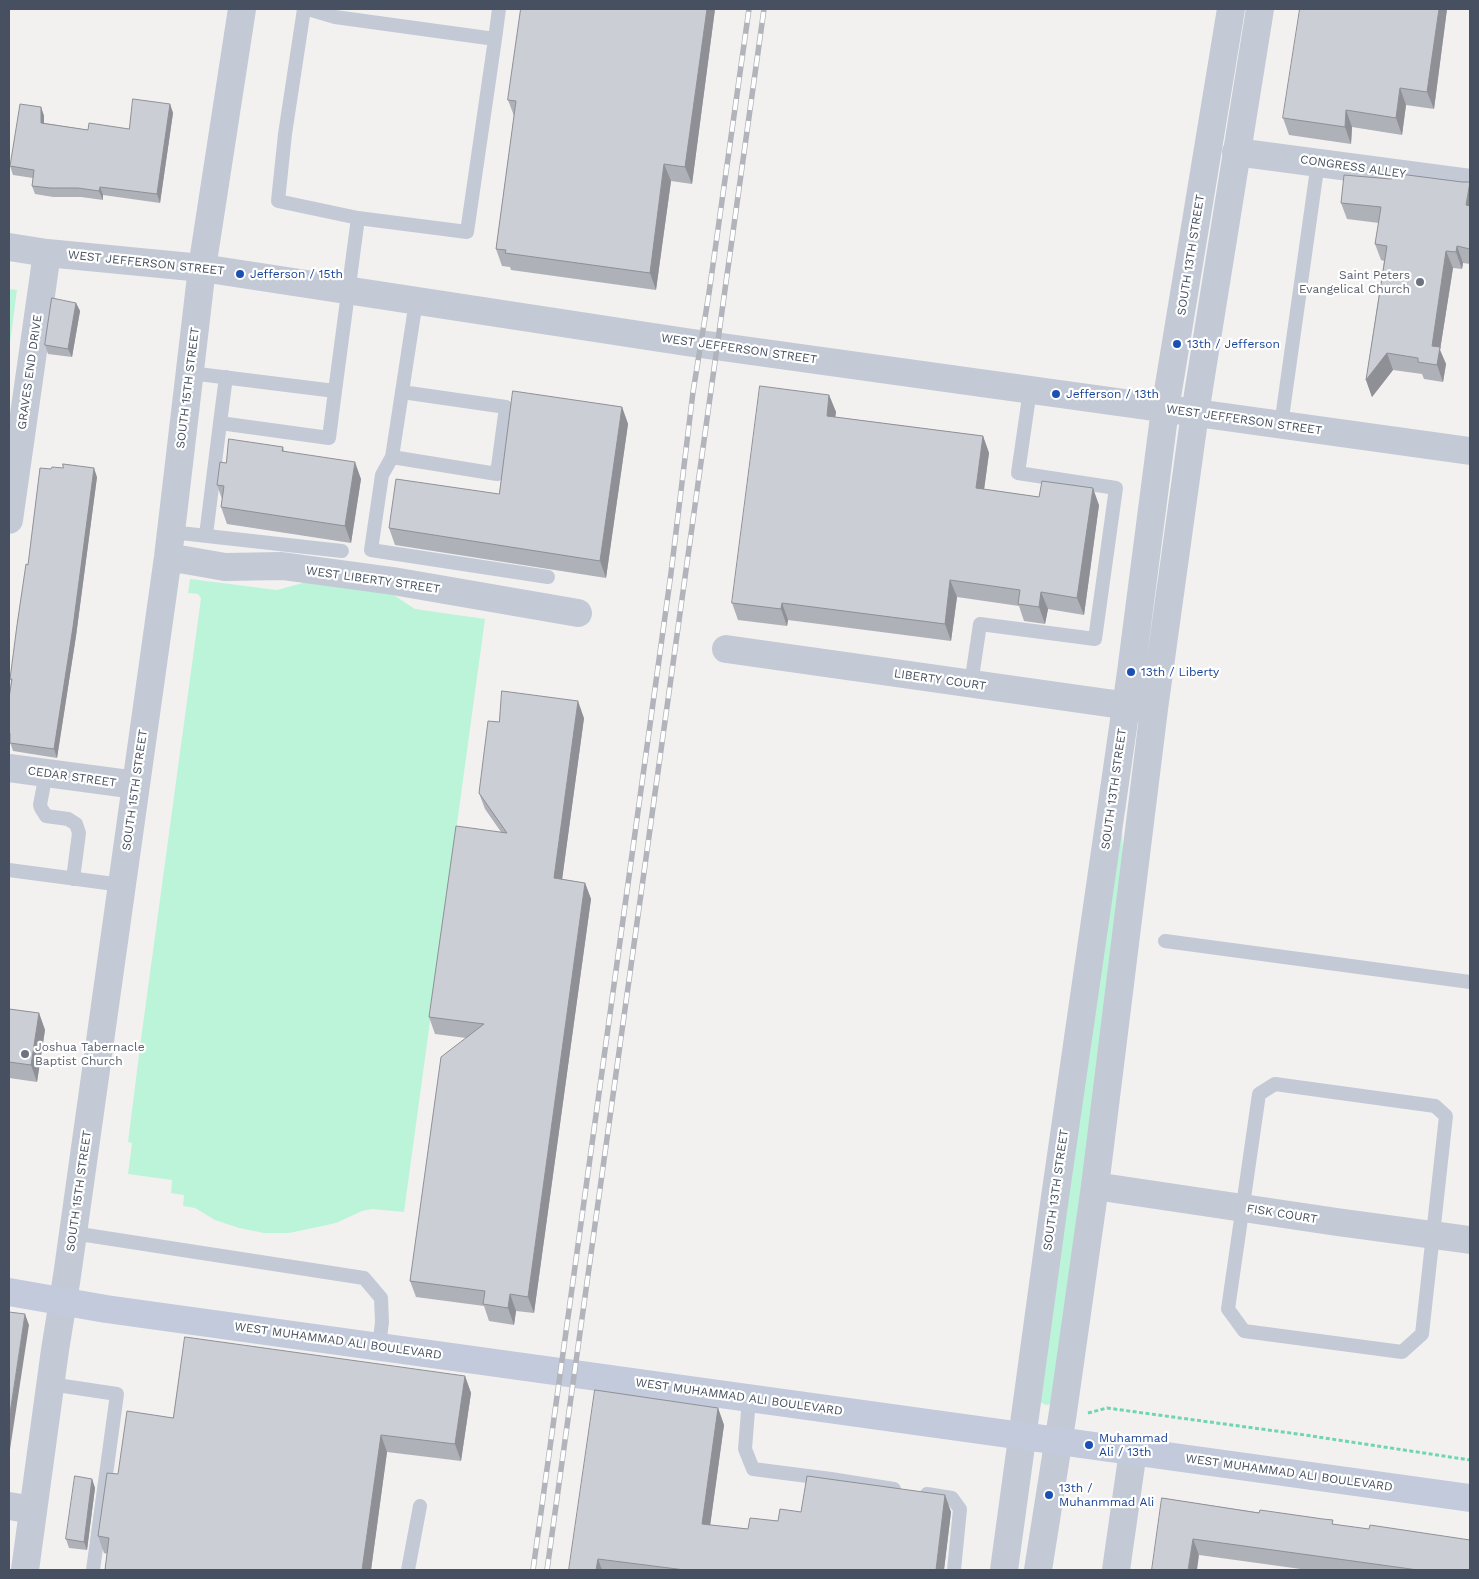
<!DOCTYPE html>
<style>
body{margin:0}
#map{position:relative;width:1479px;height:1579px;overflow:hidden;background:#f3f1f0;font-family:"Work Sans",sans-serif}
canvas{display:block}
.frame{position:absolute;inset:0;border:10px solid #465060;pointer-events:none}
</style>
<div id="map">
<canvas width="1479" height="1579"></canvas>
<div class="frame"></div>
</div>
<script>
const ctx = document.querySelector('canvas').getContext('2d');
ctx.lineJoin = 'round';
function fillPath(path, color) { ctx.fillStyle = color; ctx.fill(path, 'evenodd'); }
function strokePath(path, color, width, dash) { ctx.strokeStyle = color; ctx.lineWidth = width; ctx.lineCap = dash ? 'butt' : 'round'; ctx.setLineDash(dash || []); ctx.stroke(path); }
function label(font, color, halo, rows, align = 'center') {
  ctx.font = font + ' "Work Sans",sans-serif'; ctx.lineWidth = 4.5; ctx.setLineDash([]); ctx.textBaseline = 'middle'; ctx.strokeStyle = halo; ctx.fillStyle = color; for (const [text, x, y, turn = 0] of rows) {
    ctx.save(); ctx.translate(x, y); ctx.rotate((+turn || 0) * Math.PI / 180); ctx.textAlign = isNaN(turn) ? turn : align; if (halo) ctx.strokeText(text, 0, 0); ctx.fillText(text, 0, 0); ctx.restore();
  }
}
fillPath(new Path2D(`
 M9,289l8,1 -8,61z
 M190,579l87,11 33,-9 79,11 26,17 70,10 -81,593 -32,-3 -10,2 -26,12 -23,5 -24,5h-25l-25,-5 -24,-8 -20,-12 -12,-2 1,-11 -13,-2 1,-13 -44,-6 4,-31 -4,-1 13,-103 60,-441 -3,-4 -10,-1z
 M1131,739l-9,88 2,57 -73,520 -5,1 -6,-3z`), '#bcf4d9');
strokePath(new Path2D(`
 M1088,1413l19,-5 198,27 165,25`), '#70d5b1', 3, [4, 2.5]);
strokePath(new Path2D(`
 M308,9l27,8 160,22 -28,193 -109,-14
 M495,39l4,-30
 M416,301l-24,156 -10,18 -11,75 177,27
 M190,373l145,18 23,-173 -80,-17 7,-67 19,-125
 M226,377l-6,46 109,15 6,-47
 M1281,425l37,-263
 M392,457l105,17 9,-67 -104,-15
 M171,532l171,19
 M206,535l14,-112
 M971,684l9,-60 115,15 21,-151 -98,-15 12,-83
 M46,773l-6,32 1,3 5,8 22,3 8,5 3,9 -6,46
 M9,870l113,15
 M1165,941l305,41
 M1275,1084l160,22 11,10 -24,218 -20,18 -158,-21 -16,-22 31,-215z
 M73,1233l291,45 17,20 1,24 -3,24
 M50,1384l67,10 -24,176
 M749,1398l-4,51 8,20 78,10 63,10
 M927,1494l25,4 8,11 -6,61
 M408,1570l12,-64`), '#c3cad6', 14);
strokePath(new Path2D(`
 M1236,152l234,31
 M9,520l38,-267
 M168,557l57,10 57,-1 111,15 185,32
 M726,649l424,60
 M9,768l127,17
 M1095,1186l242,36 133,18
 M9,1506l24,4
 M25,1570l30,-220 12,-74 101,-719 34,-289 40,-259
 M1116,1570l17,-119`), '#c3cad6', 28);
strokePath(new Path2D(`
 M9,247l38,6 155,15 484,74 784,109
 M1004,1570l50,-366 77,-532 34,-263 66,-400
 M1038,1570l25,-158 32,-226 59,-477 41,-296 65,-404`), '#c3cad6', 28);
strokePath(new Path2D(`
 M9,1292l97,17 1364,189`), '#c2cadb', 28);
const rail = new Path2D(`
 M533,1570l138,-997 22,-181 16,-99 40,-284
 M547,1570l217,-1561`);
strokePath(rail, '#b2b4bb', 5.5);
strokePath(rail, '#fff', 4, [11]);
fillPath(new Path2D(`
 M521,9h194l-23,175 -21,-3 -15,109 -145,-20 -1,-3 -8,-1 -6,-17 18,-133 -6,-16z
 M1447,9l-13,100 -28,-4 -4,30 -50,-8 -1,17 -62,-9 -6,-17z
 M170,104l3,9 -13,90 -57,-8v5l-22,-3h-28l-18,-3 -3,-8 1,-8 -20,-3 -3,-9 31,-59 3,9v7l44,7 41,-1z
 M1391,179l79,3v82l-7,-1 -1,6 -9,-1 -13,82 6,14 -3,18 -19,-3 -2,-5 -29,-4 -21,27 -6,-17 18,-119 -3,-1 -6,-16 4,-21 -32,-4 -6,-16z
 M76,303l4,8 -8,46 -24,-3 -3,-9z
 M829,395l7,17 -1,5 148,19 6,17 -5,36 55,8 60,8 -15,110 -36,-6 -3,15 -21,-3 -5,-15 -62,-9 -6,44 -163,-21 -1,6 -49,-6 -6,-17z
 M622,407l6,17 -22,154 -211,-33 -6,-17 110,-34z
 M283,447l1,4 77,28 -10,64 -124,-19 -6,-17 1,-8 -5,-14 9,-22z
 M97,477l-21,159 -19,122 -44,-7 -3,-9 -1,-1v-43l2,-17 -1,-2 18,-114z
 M584,718l-22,161 23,4 6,16 -57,414 -18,-2 -2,14 -25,-4 -5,-15 -68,-9 -6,-16 56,-243 -31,-4 -6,-17 72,-185 -16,-23 -6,-16 20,-71z
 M9,1009l30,4 6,17 -8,52 -28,-4z
 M465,1376l6,17 -10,68 -74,-9 -16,118h-266l2,-16 -3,-1 -6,-17 20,-62 55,-56z
 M718,1408l6,17 -14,100 38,4 30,-8 23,-9 144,-17 6,17 -7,58h-375z
 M92,1479l3,9 -8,62 -18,-2 -3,-9z
 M1162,1498l172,26 136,46h-162l-109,-15z`), '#afb1b8');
fillPath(new Path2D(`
 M707,9h8l-23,175 -7,-17z
 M1439,9h8l-13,100 -7,-17z
 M1400,88l6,17 -4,30 -6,-17z
 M170,104l3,9 -13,90 -3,-9z
 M41,107l3,9v15l-3,-8z
 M1346,110l6,17 -1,17 -6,-17z
 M664,164l7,17 -15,109 -6,-17z
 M1470,182v36l-4,-13z
 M100,187l3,8v5l-4,-9z
 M1457,246l6,17 -1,6 -6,-17z
 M1446,251l7,17 -13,82 6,14 -3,18 -6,-17 -5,-19z
 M76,303l4,8 -8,46 -4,-8z
 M1387,353l6,17 -21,27 -6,-17z
 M829,395l7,17 -3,21 -6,-17z
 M622,407l6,17 -22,154 -6,-17z
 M983,436l6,17 -7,52 -6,-17z
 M355,462l6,17 -10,64 -6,-17z
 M94,468l3,9 -21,159 -19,122 -3,-9z
 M1093,488l6,17 -15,110 -7,-17z
 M950,580l7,17 -6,44 -6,-17z
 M1041,592l7,17 -3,15 -6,-17z
 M782,603l6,17 -1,6 -6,-17z
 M578,701l6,17 -24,177 -6,-17z
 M585,883l6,16 -57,414 -6,-16z
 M39,1013l6,17 -8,52 -6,-17z
 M510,1294l6,17 -2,14 -6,-17z
 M25,1314l4,11 -20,131v-36z
 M465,1376l6,17 -10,68 -6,-17z
 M718,1408l6,17 -16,116 -6,-17z
 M381,1435l6,17 -16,118h-9z
 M92,1479l3,9 -8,62 -3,-8z
 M945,1495l6,17 -7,58h-8z
 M1193,1539l6,16 -2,15h-9z
 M598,1559l4,11h-6z`), '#8f9096');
const building = new Path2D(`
 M521,9h186l-22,158 -21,-3 -14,109 -145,-20 1,-3 -10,-1 20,-148 -8,-1z
 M1300,9h139l-12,83 -27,-4 -4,30 -50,-8 -1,17 -62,-9z
 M133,99l37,5 -13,90 -57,-7 -1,4 -21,-3h-28l-18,-2 2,-16 -24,-4 10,-62 21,3v16l47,7 1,-7 40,6z
 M1392,173l70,9h8l-4,23 4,1v43l-13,-3 -1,6 -10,-1 -14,95 8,1 -3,18 -19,-3v-4l-31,-5 -21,27 21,-134 -12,-2 6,-37 -40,-4 3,-28 47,4z
 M52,298l24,5 -8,46 -23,-4z
 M760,386l69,9 -2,21 156,20 -7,52 63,9 3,-16 51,7 -16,110 -36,-6 -2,15 -21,-3 2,-14 -70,-10 -5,44 -163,-21 -1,6 -49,-6z
 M513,391l109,16 -22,154 -211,-33 7,-49 103,15z
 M229,439l54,8 -1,4 73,11 -10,64 -124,-19 3,-21 -7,-1 3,-23 6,1z
 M63,464l31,4 -21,159 -19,122 -44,-6v-10h-1v-35l3,-19h-2l7,-54 9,-61 2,1 12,-97 11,1 1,-2 11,1z
 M502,691l76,10 -24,177 31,5 -57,414 -18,-3 -2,14 -25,-4 2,-13 -75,-10 31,-224 43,-33 -55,-7 27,-191 51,7 -28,-40 9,-72 11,1z
 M9,1009l30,4 -8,52 -22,-3z
 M9,1312l16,2 -16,106z
 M185,1337l280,39 -10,68 -74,-9 -19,135h-257l4,-32 -11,-2 9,-63 11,1 9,-63 46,7z
 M595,1390l123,18 -16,116 46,5 2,-11 28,3 2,-12 21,3 6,-36 138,19 -9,75h-251l-87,-11 -2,11h-27z
 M75,1476l17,3 -8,63 -18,-3z
 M1162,1498l97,15 1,-3 63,9 10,1 -1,4 37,5 1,-4 100,15v30h-52l-225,-31 -5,31h-36z`);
fillPath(building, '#ccced6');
strokePath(building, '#8f9096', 1);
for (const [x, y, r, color] of [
 [240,274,5,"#1a4fb4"],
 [1420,282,5,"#6b7280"],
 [1177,344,5,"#1a4fb4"],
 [1056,394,5,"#1a4fb4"],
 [1131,672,5,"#1a4fb4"],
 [25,1054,5,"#6b7280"],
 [1089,1445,5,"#1a4fb4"],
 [1049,1495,5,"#1a4fb4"]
]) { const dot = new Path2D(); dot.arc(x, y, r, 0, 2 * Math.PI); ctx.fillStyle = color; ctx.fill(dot); strokePath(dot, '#fff', 2); }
label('12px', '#465060', '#fff', [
 ["CONGRESS ALLEY",1353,167,8],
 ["SOUTH 13TH STREET",1191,255,-81],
 ["WEST JEFFERSON STREET",146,263,6],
 ["WEST JEFFERSON STREET",739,349,8],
 ["GRAVES END DRIVE",30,372,-82],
 ["SOUTH 15TH STREET",188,388,-83],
 ["WEST JEFFERSON STREET",1244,420,8],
 ["WEST LIBERTY STREET",373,580,8],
 ["LIBERTY COURT",940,680,8],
 ["CEDAR STREET",72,777,8],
 ["SOUTH 13TH STREET",1114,789,-82],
 ["SOUTH 15TH STREET",135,790,-82],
 ["SOUTH 13TH STREET",1056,1190,-82],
 ["SOUTH 15TH STREET",79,1191,-82],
 ["FISK COURT",1282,1214,9],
 ["WEST MUHAMMAD ALI BOULEVARD",338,1341,8],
 ["WEST MUHAMMAD ALI BOULEVARD",739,1397,8],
 ["WEST MUHAMMAD ALI BOULEVARD",1289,1473,8]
]);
label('12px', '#164399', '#fff', [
 ["Jefferson / 15th",250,274],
 ["13th / Jefferson",1187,344],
 ["Jefferson / 13th",1066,394],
 ["13th / Liberty",1141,672],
 ["Muhammad",1099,1438],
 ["Ali / 13th",1099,1452],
 ["13th /",1059,1488],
 ["Muhanmmad Ali",1059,1502]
], 'left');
label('12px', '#5b616d', '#fff', [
 ["Saint Peters",1410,275],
 ["Evangelical Church",1410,289],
 ["Joshua Tabernacle",35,1047,"left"],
 ["Baptist Church",35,1061,"left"]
], 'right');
</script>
